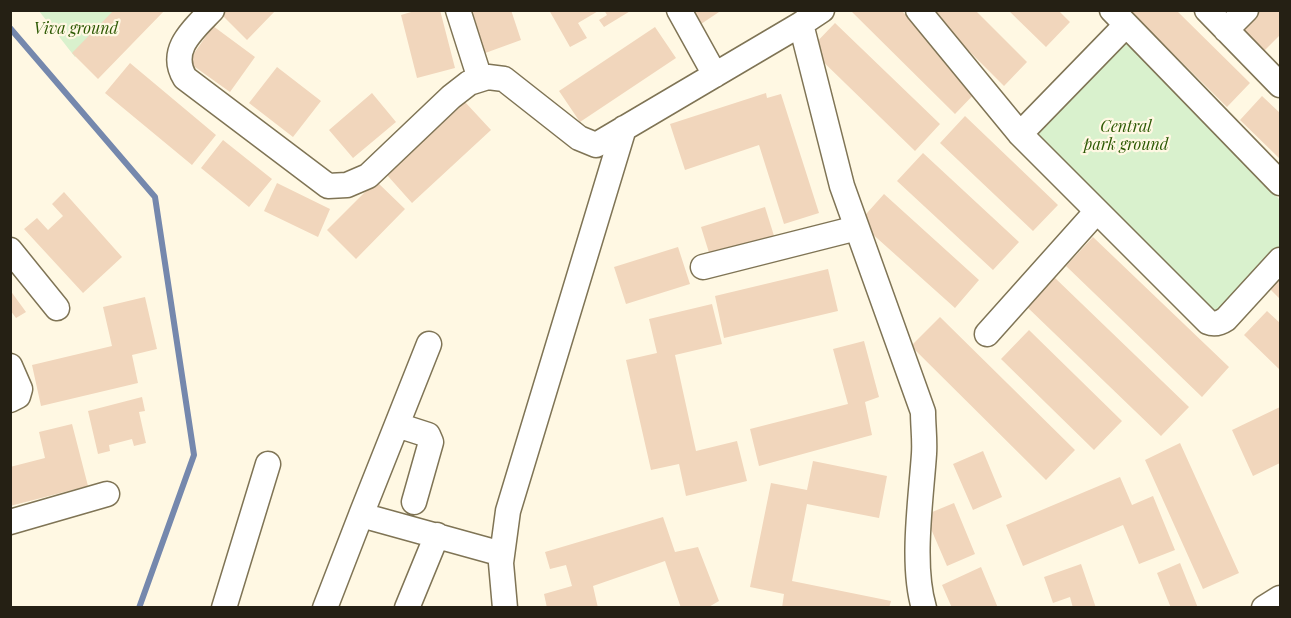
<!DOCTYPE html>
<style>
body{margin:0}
#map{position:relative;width:1291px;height:618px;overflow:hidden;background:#fff8e3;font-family:"Playfair Display",serif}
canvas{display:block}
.frame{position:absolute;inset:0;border:12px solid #252014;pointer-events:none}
</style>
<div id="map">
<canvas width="1291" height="618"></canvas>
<div class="frame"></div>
</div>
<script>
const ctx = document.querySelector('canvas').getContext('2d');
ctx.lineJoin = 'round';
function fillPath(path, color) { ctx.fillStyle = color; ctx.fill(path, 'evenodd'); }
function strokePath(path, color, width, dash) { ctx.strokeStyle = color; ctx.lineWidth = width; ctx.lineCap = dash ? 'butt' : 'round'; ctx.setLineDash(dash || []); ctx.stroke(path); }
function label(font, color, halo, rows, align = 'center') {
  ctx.font = font + ' "Playfair Display",serif'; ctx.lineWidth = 4.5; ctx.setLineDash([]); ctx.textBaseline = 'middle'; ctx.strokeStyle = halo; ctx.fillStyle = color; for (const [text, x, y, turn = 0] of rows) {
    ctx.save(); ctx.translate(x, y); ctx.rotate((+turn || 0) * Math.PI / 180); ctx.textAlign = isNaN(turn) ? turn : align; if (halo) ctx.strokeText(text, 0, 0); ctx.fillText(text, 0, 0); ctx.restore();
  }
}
fillPath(new Path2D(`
 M39,11h76l-40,46z
 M1127,38l153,162v46l-69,70 -182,-179z`), '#d9f1cd');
strokePath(new Path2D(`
 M10,28l145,169 39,258 -55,153`), '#7588ad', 6);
fillPath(new Path2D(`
 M114,10h51l-67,69 -26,-26z
 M217,10h59l-29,30z
 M418,10h22l15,58 -38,10 -16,-63z
 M461,10h50l10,30 -44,16z
 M549,10h51l-22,13 9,15 -17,9z
 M604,10h28l-28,17 -5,-7 8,-5z
 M692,10h30l-21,14z
 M850,10h51l79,78 -25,26z
 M928,10h47l52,52 -23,24z
 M1008,10h50l12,12 -24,25z
 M1132,10h44l74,73 -23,24 -96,-95z
 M1256,10h24v25l-20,20 -24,-25z
 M835,23l105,101 -25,27 -105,-102z
 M213,26l42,31 -25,35 -42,-30z
 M655,27l21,31 -96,64 -21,-31z
 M130,63l86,72 -24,30 -87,-72z
 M277,67l44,34 -28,36 -44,-34z
 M372,93l24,29 -43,36 -24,-28z
 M766,93l1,5 14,-4 38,119 -35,11 -25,-79 -74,25 -15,-46z
 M1262,96l18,17v46l-40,-39z
 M465,102l26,28 -79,73 -25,-28z
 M965,116l93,89 -25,26 -93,-88z
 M223,140l49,39 -23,28 -48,-39z
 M923,153l96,89 -26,28 -96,-89z
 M376,181l29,28 -49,50 -29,-29z
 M277,183l53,26 -12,28 -54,-26z
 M64,192l58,65 -39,36 -59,-64 13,-11 11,12 15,-14 -11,-12z
 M884,194l95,86 -24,28 -96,-86z
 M765,207l10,32 -64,20 -10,-32z
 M1093,237l136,130 -27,30 -136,-131z
 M678,247l12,37 -64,20 -12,-37z
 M828,269l10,42 -114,27 -9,-42z
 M1280,274v25l-12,-12z
 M1054,277l135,130 -28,29 -135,-130z
 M10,290l16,22 -10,6 -6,-8z
 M145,297l12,52 -25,6 6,28 -97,23 -9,-41 80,-19 -9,-39z
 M712,304l10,40 -47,11 21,96 41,-10 10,40 -61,15 -7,-32 -28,6 -25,-110 31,-7 -8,-34z
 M1267,311l13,12v47l-36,-35z
 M940,317l135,133 -29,30 -135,-134z
 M1029,330l93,91 -28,29 -93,-91z
 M864,341l15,56 -14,5 7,33 -113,31 -9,-37 98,-25 -15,-55z
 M142,397l3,14 -6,1 7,31 -12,3 -2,-7 -23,6 1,6 -12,3 -10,-43z
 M1280,407v56l-27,13 -21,-46z
 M72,424l16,62 -78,20v-39l35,-9 -6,-26z
 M1180,443l59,130 -36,16 -58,-129z
 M983,451l19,46 -29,13 -20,-46z
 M813,461l74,15 -8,42 -72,-14 -15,77 99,20 -2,7h-107l2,-14 -34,-7 21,-104 36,7z
 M1120,477l12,28 21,-9 22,54 -36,14 -16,-39 -100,41 -17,-41z
 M954,503l21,51 -28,12 -22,-51z
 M663,517l12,35 23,-5 21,54 -12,7h-26l-16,-47 -72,25 5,22h-51l-3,-14 28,-8 -6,-21 -16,4 -5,-17z
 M1180,563l18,45h-27l-14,-35z
 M1081,564l15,44h-23l-3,-11 -17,6 -9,-26z
 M981,567l17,41h-46l-10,-23z`), '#f1d6bc');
const minor = new Path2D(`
 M212,10c-19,20 -44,40 -27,68l143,108 19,-1 21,-9 83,-79 18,-14 19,-6 16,2 75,59 17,7 205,-121 41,162 81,226c0,14 2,28 1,42 -3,45 -13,111 0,154
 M458,10l22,69
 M679,10l36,65
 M918,10l102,124 188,188c7,3 12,1 18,-3l54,-59
 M1112,10l168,173
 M1207,10l73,75
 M801,24l21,-14
 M1226,30l20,-20
 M1020,134l106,-109
 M10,250l47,58
 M703,267l154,-39
 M987,334l110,-123
 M429,344l-68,171 141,39
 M10,366l10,23 -2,7 -8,4
 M397,425l31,10 3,7 -17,60
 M10,522l97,-28
 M224,608l44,-144
 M325,608l36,-93
 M407,608l30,-73
 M505,608l-4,-45 7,-52 116,-383
 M1264,608l16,-10`);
strokePath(minor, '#7f7455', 27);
strokePath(minor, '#fff', 24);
label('italic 16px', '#2d5903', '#fff8e3', [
 ["Viva ground",76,29],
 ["Central",1126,127],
 ["park ground",1126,145]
]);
</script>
